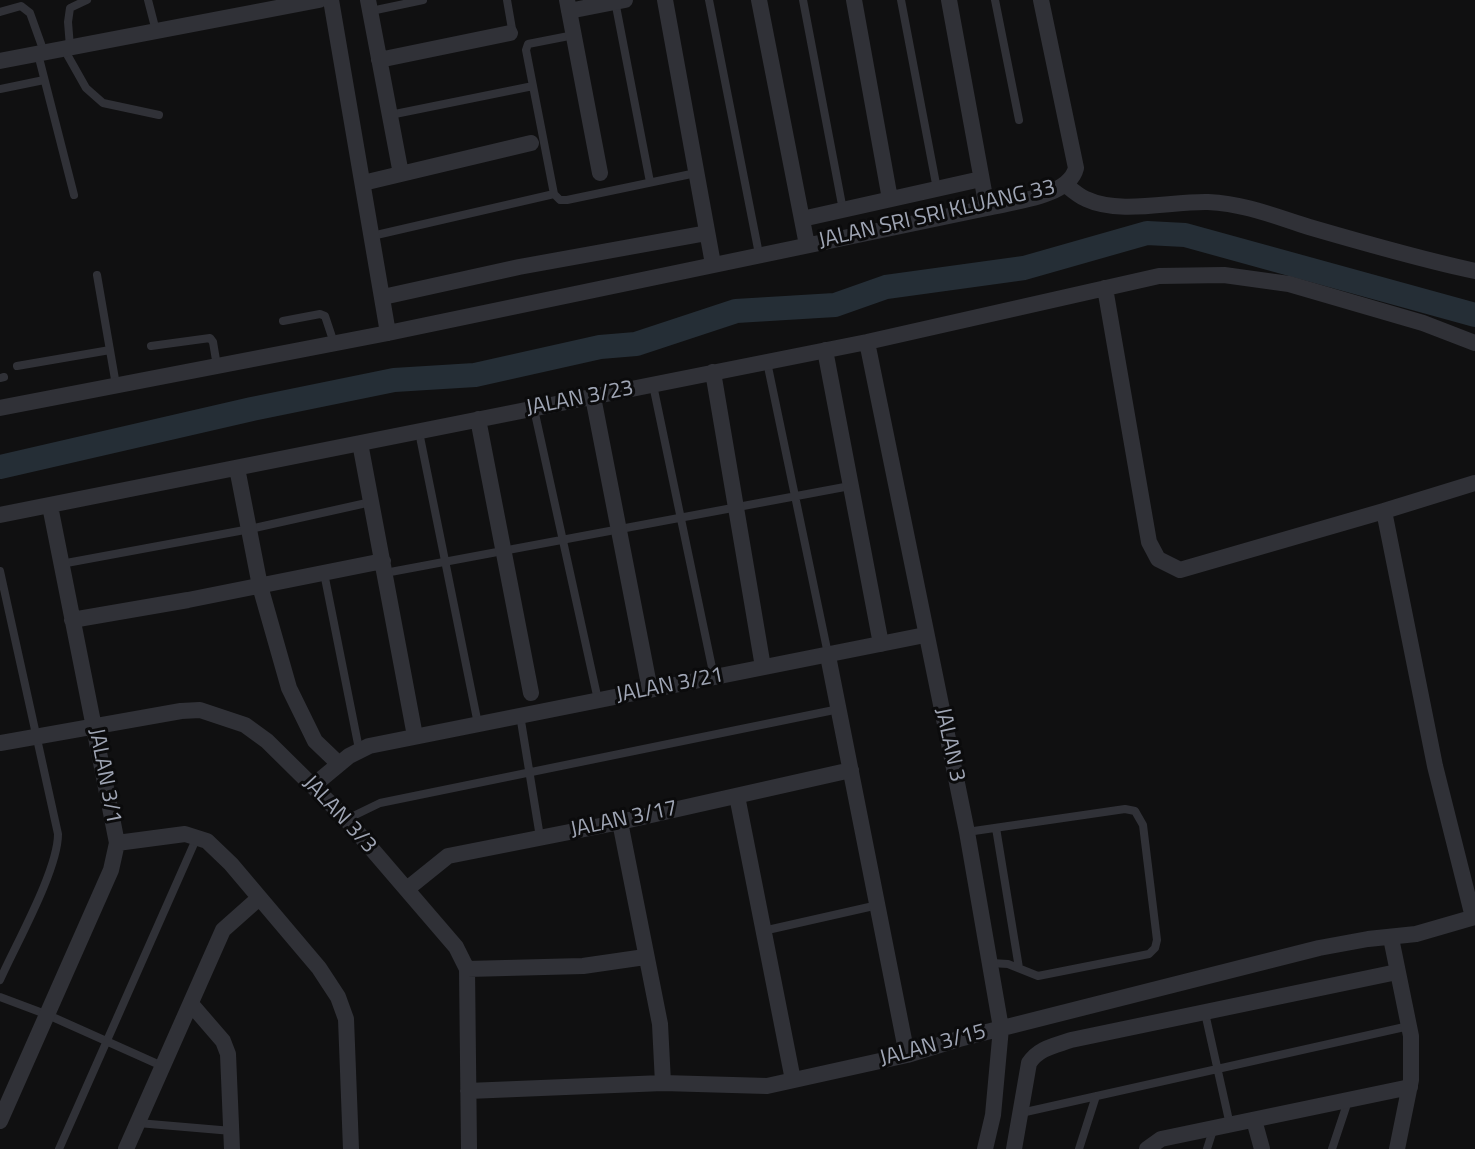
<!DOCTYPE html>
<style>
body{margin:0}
canvas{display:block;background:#101011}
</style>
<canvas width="1475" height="1149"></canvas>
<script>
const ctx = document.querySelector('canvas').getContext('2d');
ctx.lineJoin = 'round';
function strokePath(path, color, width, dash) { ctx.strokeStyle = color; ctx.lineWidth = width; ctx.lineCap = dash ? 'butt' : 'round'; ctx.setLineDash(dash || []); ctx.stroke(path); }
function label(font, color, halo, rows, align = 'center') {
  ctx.font = font + ' "Titillium Web",sans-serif'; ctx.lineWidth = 6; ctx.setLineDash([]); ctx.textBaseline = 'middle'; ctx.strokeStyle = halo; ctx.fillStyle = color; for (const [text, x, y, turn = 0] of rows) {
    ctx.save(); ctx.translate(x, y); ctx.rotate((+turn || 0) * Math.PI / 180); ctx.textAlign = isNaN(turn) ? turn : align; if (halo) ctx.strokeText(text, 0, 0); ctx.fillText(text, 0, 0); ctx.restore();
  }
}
strokePath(new Path2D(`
 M0,467l252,-58 142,-29 81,-5 125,-28 36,-3 100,-33 99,-6 51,-18 138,-19 123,-35 38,2 290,80`), '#252e36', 24);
strokePath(new Path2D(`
 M148,0l8,31
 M507,0l5,29 -2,4
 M709,0l50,254
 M803,0l40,210
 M901,0l36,189
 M995,0l24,120
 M615,1l35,181
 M371,11l52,-11
 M0,12l21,-6 9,7 14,39
 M574,35l-46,9 -2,6 28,144 6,6h7l129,-27
 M70,47l-2,-25 2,-14 17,-8
 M64,49l22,39 17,15 56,12
 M38,54l36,141
 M0,89l44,-9
 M390,115l143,-29
 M372,236l182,-42
 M97,275l19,110
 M283,321l37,-7 5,2 9,27
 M151,346l59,-8 3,4 4,24
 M767,362l61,292
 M17,366l93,-16
 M0,378l4,-1
 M653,385l61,292
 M534,409l64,291
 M419,432l59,292
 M61,564l189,-35 121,-27
 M0,571l58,263c0,36 -42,110 -58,146
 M324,573l35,176
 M385,573l465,-87
 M520,715l20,122
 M347,819l33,-16 459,-94
 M996,828l23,140
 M967,832l158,-23 10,2 8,14 14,115 -2,8 -6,6 -111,22 -30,-12 -17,-1
 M763,931l115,-26
 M0,997l48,18 114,51
 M1205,1013l25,112
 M1021,1113l388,-87
 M138,1123l94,8
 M59,1149l138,-312
 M1079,1149l17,-53
 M1207,1149l6,-19
 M1332,1149l16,-48`), '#303137', 8);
strokePath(new Path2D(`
 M331,0l57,333
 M368,0l33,174
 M567,0l33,173
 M665,0l48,264
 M759,0l48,245
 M854,0l36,199
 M949,0l38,208
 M569,11l56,-11
 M379,60l131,-27
 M0,61l319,-61
 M363,183l168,-40
 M1066,185c6,5 13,11 20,14 34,16 85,2 122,3 38,2 66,14 101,25 55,16 110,32 166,44
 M802,219l179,-40
 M1105,288l44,254 9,17 22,11 204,-59
 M383,297l136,-30 188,-34
 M867,342l100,490 34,196 -8,87 -8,34
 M825,350l56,294
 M713,372l50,295
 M593,397l57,293
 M0,408l388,-75 599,-125c25,-6 82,-11 89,-40l-35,-168
 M478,419l53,274
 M360,443l55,293
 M237,468l23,118 29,102 26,53 24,23
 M0,515l867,-173 292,-66 65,-1 65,9 134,39 52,20
 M72,620l116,-20 195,-39
 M828,656l79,399
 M0,743l181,-32 19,-1 45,15 22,16 79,78 110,128 11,22 2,180
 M314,785l35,-29 20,-10 556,-111
 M737,796l56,284
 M620,822l40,202 3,59
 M117,843l68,-9 22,7 24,23 88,104 19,29 8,22 5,130
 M407,889l41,-33 172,-34 231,-52
 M1473,917l-38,-151 -51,-255 91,-28
 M1391,938l20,98v44l-14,69
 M467,969l116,-3 62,-9
 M191,1004l32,37 5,13 4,95
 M468,1091l195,-8 104,3 140,-31 52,-16 360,-91 49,-9 48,-5 59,-17
 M1254,1120l8,29
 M0,1121l111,-251 6,-27 -67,-337
 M126,1149l97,-219 36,-32
 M1014,1149l15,-86c10,-15 25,-17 42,-23l326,-68
 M1147,1149l14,-10 249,-52`), '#303137', 16);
label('22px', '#9fa5b4', '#0b0b0c', [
 ["JALAN SRI SRI KLUANG 33",937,215,-13],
 ["JALAN 3/23",580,399,-11],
 ["JALAN 3/21",670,686,-11],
 ["JALAN 3",949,745,78],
 ["JALAN 3/1",104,776,79],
 ["JALAN 3/3",339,815,47],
 ["JALAN 3/17",624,820,-12],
 ["JALAN 3/15",933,1046,-15]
]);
</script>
